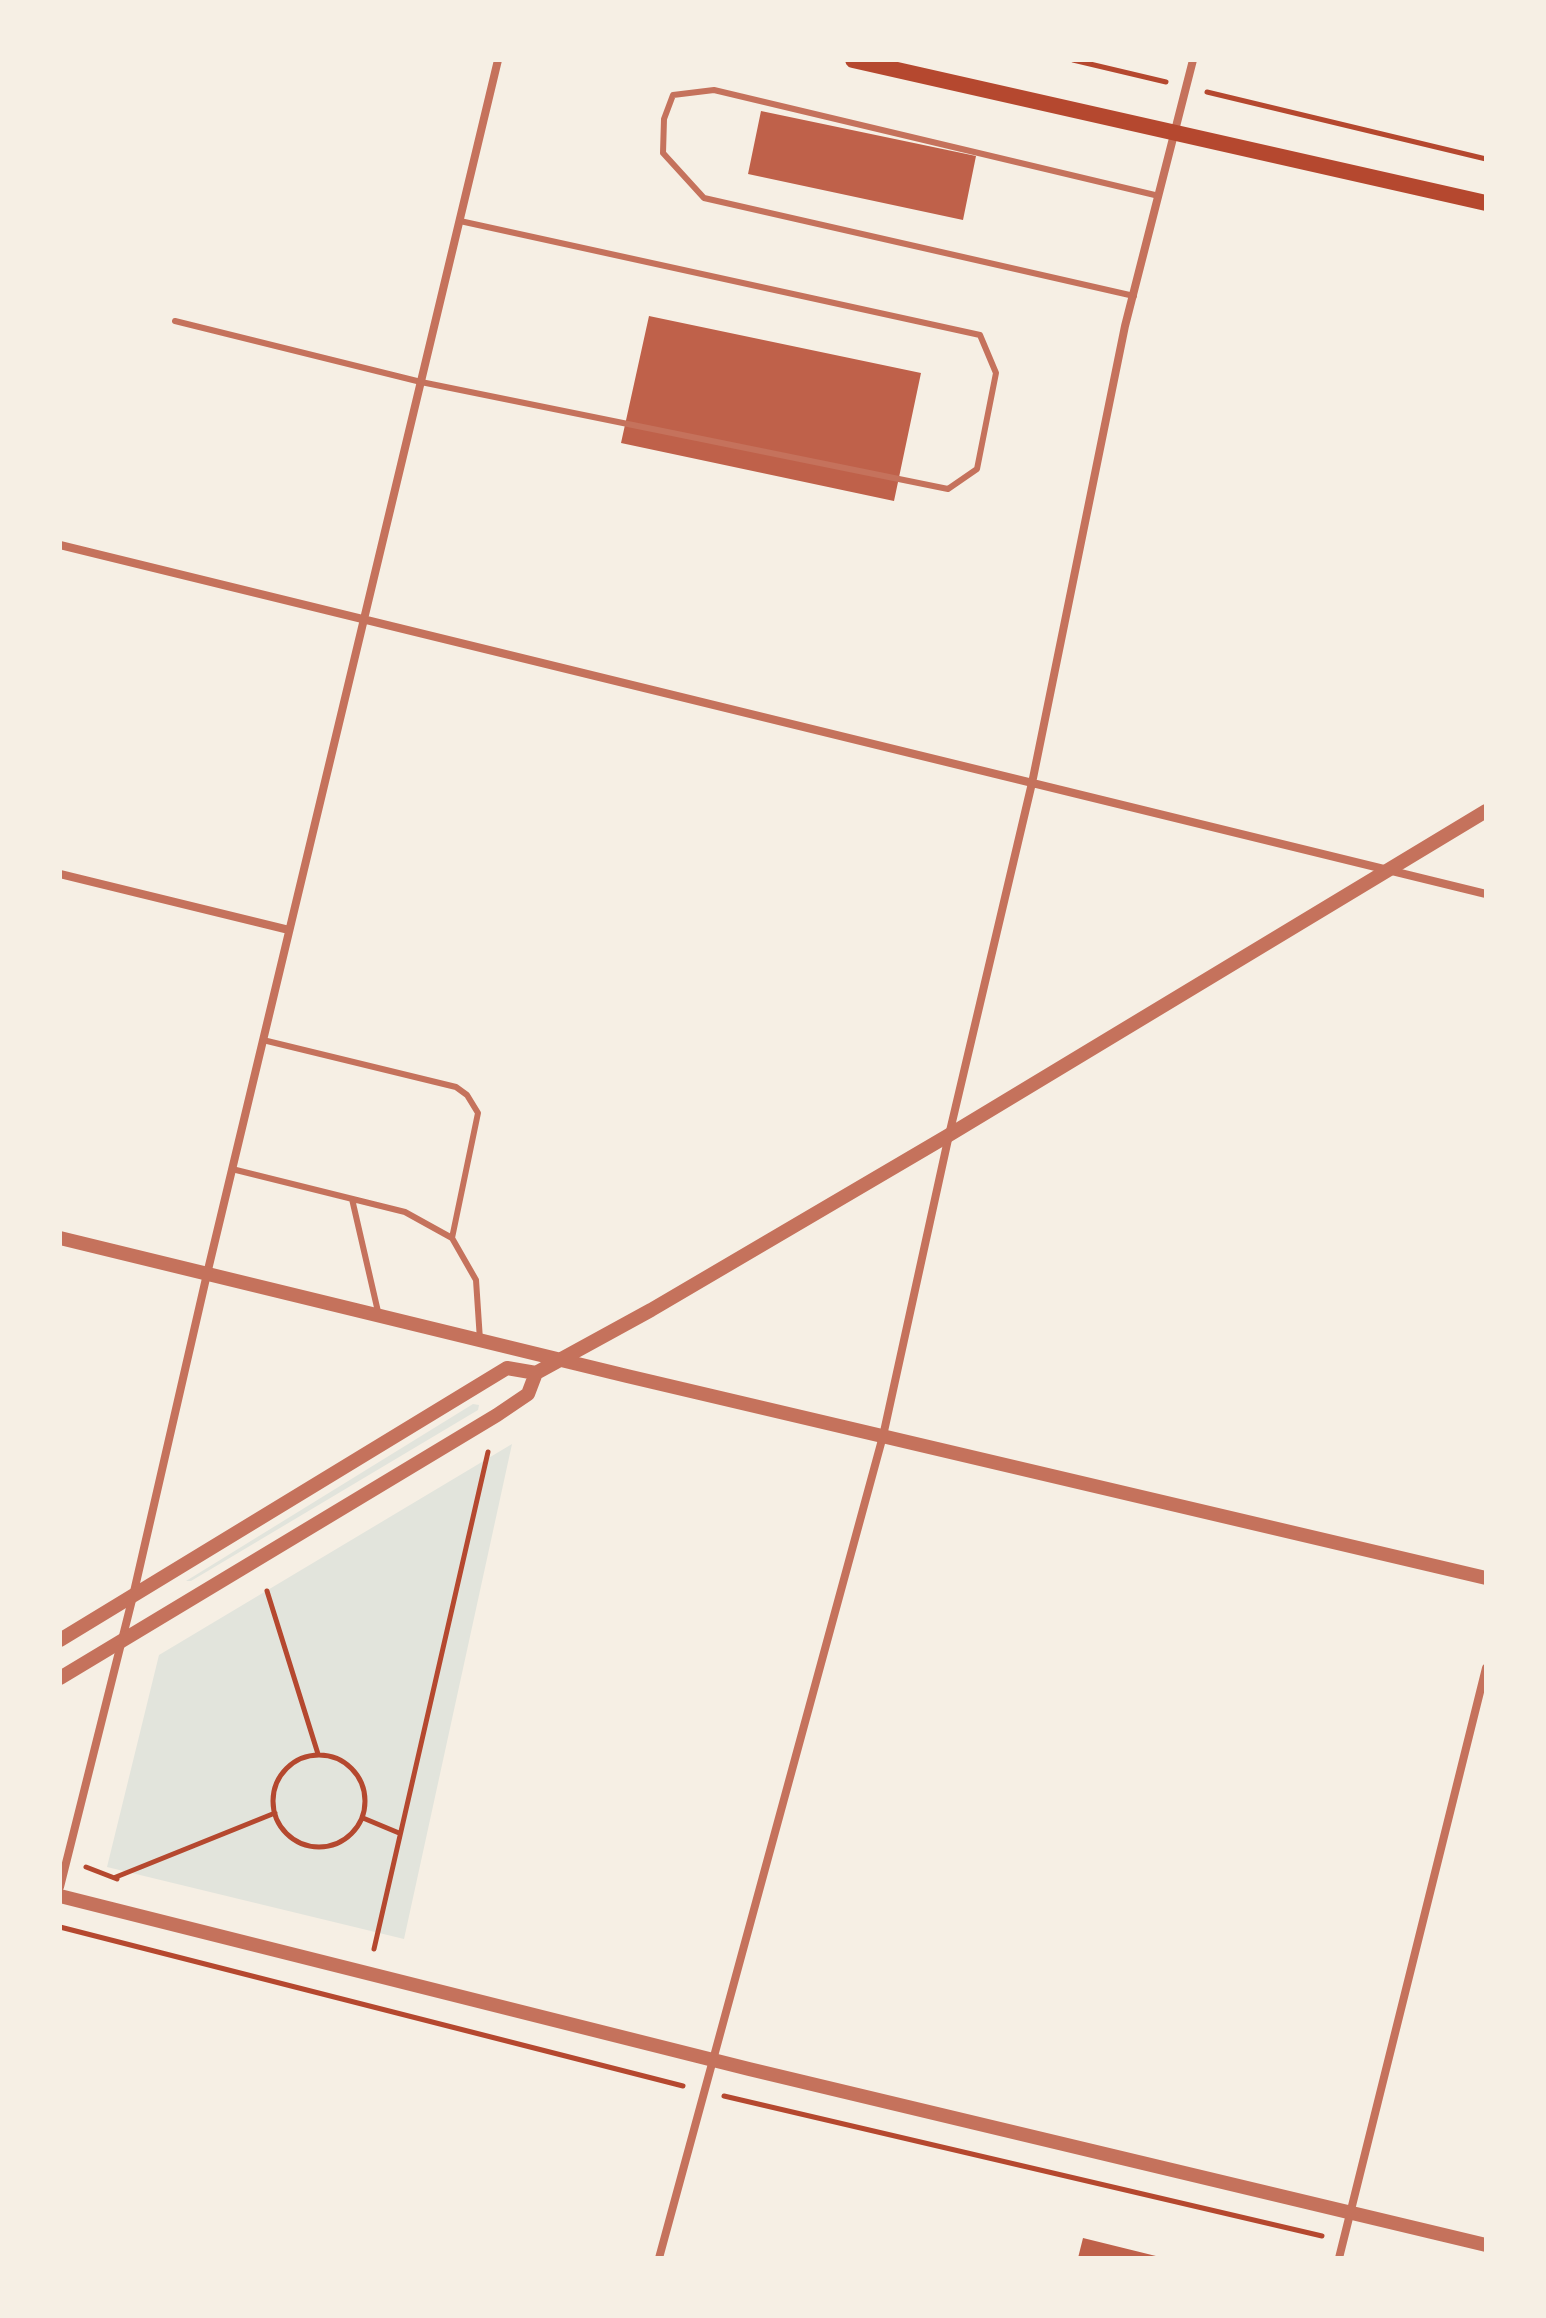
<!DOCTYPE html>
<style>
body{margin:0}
#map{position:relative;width:1546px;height:2318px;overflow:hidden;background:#f6efe4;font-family:Commissioner,sans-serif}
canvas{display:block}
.frame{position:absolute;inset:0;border:62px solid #f6efe4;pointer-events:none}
</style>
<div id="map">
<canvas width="1546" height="2318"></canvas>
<div class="frame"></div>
</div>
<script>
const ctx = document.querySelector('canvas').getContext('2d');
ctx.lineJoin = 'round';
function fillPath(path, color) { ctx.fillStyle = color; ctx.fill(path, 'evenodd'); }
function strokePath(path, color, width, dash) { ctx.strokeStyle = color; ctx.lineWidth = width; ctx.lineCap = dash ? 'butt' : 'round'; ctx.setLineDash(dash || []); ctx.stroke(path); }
fillPath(new Path2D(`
 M473,1404l6,1 -1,5 -287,171h-5z
 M512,1444l-108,495 -297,-72 52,-212z`), '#e2e4dc');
fillPath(new Path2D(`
 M761,111l215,45 -13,64 -215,-46z
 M649,316l272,57 -27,128 -273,-58z
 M1083,2238l77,19v1h-82z`), '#bf614a');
strokePath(new Path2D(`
 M1073,60l93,22
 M1207,92l279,67
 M267,1591l51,163
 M273 1801a46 46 0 1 1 92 0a46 46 0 1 1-92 0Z
 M363,1818l36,15
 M86,1867l31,12
 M116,1877l159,-64
 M60,1927l623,159
 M374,1949l114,-497
 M724,2096l598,140`), '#b5482f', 5);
strokePath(new Path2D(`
 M1134,296l-430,-98 -41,-45 1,-34 9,-24 41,-5 445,106
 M175,321l246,61 527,107 29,-20 19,-96 -16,-38 -520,-114
 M263,1040l193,47 11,8 11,18 -26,125
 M232,1169l173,43 47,26 24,42 4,60
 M352,1199l27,117`), '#c5725c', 6);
strokePath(new Path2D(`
 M60,545l1426,349
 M60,874l229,56
 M60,1887l73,-291 74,-322 291,-1214
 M659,2258l224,-822 66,-301 83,-352 93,-457 68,-266
 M1339,2258l147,-590`), '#c5725c', 8);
strokePath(new Path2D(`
 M60,1238l567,138 859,202
 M60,1640l447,-272 29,5 115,-63 298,-175 537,-324
 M60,1678l437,-263 31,-21 8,-21
 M60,1896l689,173 737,176`), '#c5725c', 14);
strokePath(new Path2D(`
 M853,60l633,143`), '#b5482f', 16);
</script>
